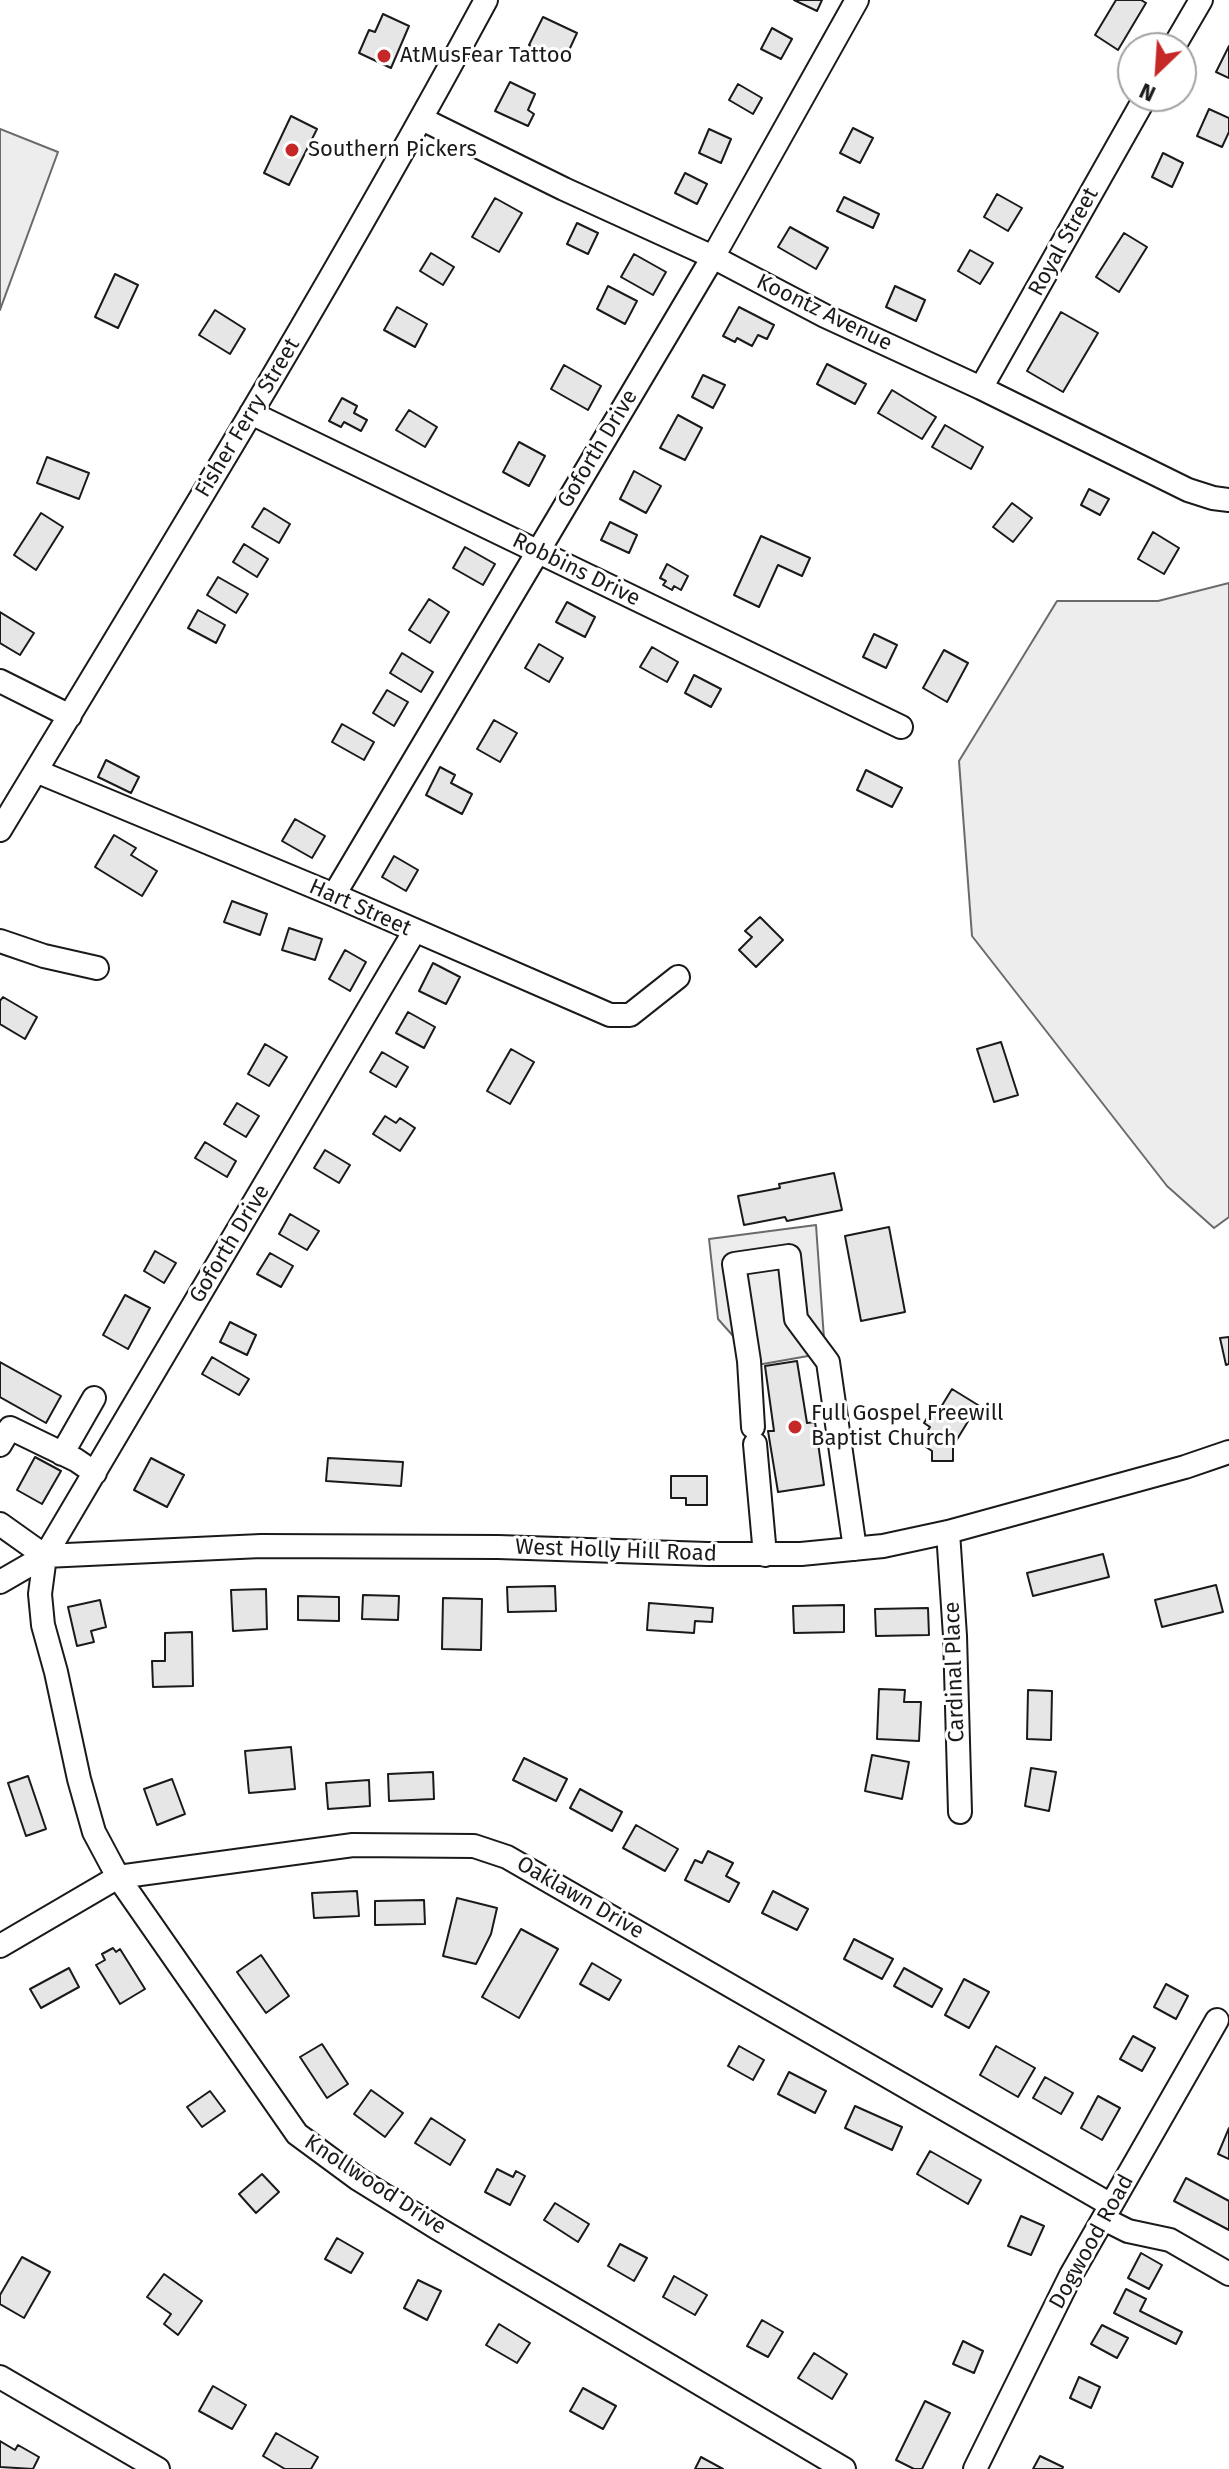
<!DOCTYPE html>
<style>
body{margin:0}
#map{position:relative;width:1229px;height:2469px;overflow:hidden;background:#fff;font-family:"Fira Sans",sans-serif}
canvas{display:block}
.north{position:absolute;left:1117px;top:32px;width:80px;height:80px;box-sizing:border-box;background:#fff;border:2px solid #a3a3a3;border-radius:50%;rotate:205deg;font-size:22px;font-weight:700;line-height:32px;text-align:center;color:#1a1a1a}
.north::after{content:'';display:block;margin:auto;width:28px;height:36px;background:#c62828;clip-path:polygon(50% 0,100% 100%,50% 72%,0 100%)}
</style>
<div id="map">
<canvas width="1229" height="2469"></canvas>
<div class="north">N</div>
</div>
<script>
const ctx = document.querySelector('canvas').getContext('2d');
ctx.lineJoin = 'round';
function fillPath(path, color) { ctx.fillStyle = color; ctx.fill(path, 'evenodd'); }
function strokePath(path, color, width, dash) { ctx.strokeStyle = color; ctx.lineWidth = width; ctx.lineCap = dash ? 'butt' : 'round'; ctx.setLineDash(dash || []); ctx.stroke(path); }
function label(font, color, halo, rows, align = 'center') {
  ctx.font = font + ' "Fira Sans",sans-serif'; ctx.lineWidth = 6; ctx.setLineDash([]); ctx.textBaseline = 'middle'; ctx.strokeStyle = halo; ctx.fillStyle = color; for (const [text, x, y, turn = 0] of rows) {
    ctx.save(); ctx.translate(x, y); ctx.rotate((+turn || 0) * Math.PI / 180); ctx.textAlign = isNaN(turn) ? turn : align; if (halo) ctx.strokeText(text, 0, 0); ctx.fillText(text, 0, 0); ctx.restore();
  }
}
const built = new Path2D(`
 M0,129l58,23 -58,158z
 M1229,583v634l-15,11 -47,-42 -195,-250 -13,-175 98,-160h101z
 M816,1225l9,128 -79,14 -4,-21 -24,-27 -9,-80z`);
fillPath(built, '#ededed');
strokePath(built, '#6a6a6a', 2);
const building = new Path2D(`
 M794,0h28l-5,11z
 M1116,0h25l5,3 -28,47 -23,-15z
 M383,14l26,12 -18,42 -32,-15 10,-23 6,2z
 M543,17l34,16 -13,28 -35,-16z
 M772,28l20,11 -11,20 -20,-10z
 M1229,46v32l-13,-6z
 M510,82l25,12 -7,16 6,4 -6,12 -33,-15z
 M738,84l24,14 -9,16 -24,-14z
 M1209,109l20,9v14l-7,15 -25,-11z
 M291,116l26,13 -28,56 -25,-12z
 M853,128l20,10 -13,25 -20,-10z
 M709,129l22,10 -10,24 -22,-10z
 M1163,153l20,10 -11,24 -20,-10z
 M685,173l22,11 -10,20 -22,-11z
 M997,194l25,14 -14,23 -24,-14z
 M844,197l35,17 -6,14 -36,-17z
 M495,198l27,15 -23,39 -27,-15z
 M577,223l21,10 -10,21 -21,-10z
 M790,227l38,21 -12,21 -38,-22z
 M1124,233l23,14 -28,45 -23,-15z
 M970,250l23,13 -13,21 -22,-13z
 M431,253l23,14 -11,18 -23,-14z
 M634,254l32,18 -13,23 -32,-18z
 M115,274l23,11 -20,43 -23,-11z
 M608,286l29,15 -12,23 -28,-15z
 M895,286l30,14 -9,21 -30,-14z
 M397,307l30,17 -12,23 -31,-17z
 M739,307l35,18 -7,14 -9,-4 -6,11 -15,-8 -2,4 -12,-6z
 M215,310l30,19 -15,25 -31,-19z
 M1061,312l37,21 -35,59 -36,-21z
 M827,364l39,20 -11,20 -38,-20z
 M564,365l37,21 -13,24 -37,-21z
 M703,375l22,10 -12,23 -21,-11z
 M892,390l44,27 -14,22 -44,-26z
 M342,398l15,8 -3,7 13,7 -6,11 -17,-9 -3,5 -12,-6z
 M409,410l28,17 -12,20 -29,-17z
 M678,415l24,13 -17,32 -25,-12z
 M945,425l38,22 -12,22 -39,-22z
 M519,442l26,14 -16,30 -26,-14z
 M47,457l42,16 -10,26 -42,-16z
 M634,471l27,15 -15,27 -26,-14z
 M1089,489l20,10 -9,16 -19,-10z
 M1012,503l20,15 -19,24 -20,-15z
 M264,508l26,16 -11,19 -27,-16z
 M41,513l22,14 -27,43 -22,-15z
 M610,522l27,13 -8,18 -28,-13z
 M1153,532l26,16 -15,26 -26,-15z
 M761,536l49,22 -8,18 -24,-11 -19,42 -25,-12z
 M244,544l24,15 -11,18 -24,-15z
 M465,547l30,17 -12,21 -30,-17z
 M667,564l21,12 -7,14 -7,-4 -2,4 -9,-5 3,-4 -6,-3z
 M218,577l30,17 -12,19 -29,-18z
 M429,599l20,13 -19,31 -21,-13z
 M567,602l28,15 -10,20 -29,-15z
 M198,610l27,15 -9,18 -28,-15z
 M0,612l34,21 -14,22 -20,-12z
 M874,634l23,11 -11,23 -23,-11z
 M539,644l24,14 -14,24 -24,-14z
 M652,647l26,15 -11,20 -27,-15z
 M944,650l24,13 -21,39 -24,-14z
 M402,653l31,19 -12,20 -31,-19z
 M694,675l27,14 -10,18 -26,-14z
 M387,690l21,12 -14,24 -21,-13z
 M494,720l23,13 -17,29 -23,-13z
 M342,724l32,18 -10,18 -32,-18z
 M106,760l33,17 -8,16 -33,-16z
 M440,767l15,8 -4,8 21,11 -10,20 -36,-19z
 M866,770l36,18 -10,19 -35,-17z
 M295,819l30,17 -13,22 -30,-17z
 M114,835l22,13 -5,7 26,16 -15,25 -47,-29z
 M394,856l24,14 -12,21 -24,-14z
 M232,901l35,13 -7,21 -36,-13z
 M760,917l23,23 -27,27 -17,-17 13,-13 -7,-6z
 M289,928l33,11 -7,21 -33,-10z
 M345,950l21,12 -16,29 -21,-12z
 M433,963l27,14 -14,27 -27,-13z
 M3,997l34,20 -12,22 -25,-15v-23z
 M408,1012l27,15 -11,21 -28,-15z
 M1001,1042l17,53 -24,7 -17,-53z
 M265,1044l22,13 -18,29 -21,-12z
 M511,1049l23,13 -24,42 -23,-13z
 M382,1052l26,15 -12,20 -26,-15z
 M237,1103l22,13 -13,21 -22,-13z
 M385,1116l11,7 4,-5 15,10 -15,23 -27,-17z
 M205,1142l31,19 -9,16 -32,-19z
 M325,1150l25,15 -11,18 -25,-15z
 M834,1173l8,37 -55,11 -2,-4 -41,8 -6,-29 42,-8 -1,-4z
 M290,1214l29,17 -12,19 -28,-16z
 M889,1227l16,85 -44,9 -16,-85z
 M155,1251l21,12 -12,20 -20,-12z
 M270,1253l23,13 -12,21 -24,-13z
 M125,1295l25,13 -22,41 -25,-14z
 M230,1322l26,13 -9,20 -27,-13z
 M1229,1337v27l-3,1 -6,-27z
 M212,1357l37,22 -10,16 -37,-21z
 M797,1361l10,62 8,-1 9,63 -46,7 -10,-61h6l-9,-65z
 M0,1362l61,34 -15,27 -46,-26z
 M952,1389l26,16 -25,41v15h-21v-10l-12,-8 10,-16 -6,-4 12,-20 5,4z
 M35,1457l26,14 -19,33 -25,-14z
 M151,1458l33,17 -17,32 -33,-17z
 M328,1458l75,4 -2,24 -75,-5z
 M671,1476h36v29h-21v-7h-15z
 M1103,1554l6,23 -76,19 -6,-23z
 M1216,1585l7,27 -61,15 -7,-27z
 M555,1586l1,25 -48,1 -1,-25z
 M266,1589l1,40 -34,2 -2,-41z
 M363,1595l36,1 -1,24 -36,-1z
 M298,1596l41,1v24l-41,-1z
 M443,1598l39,1 -1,51 -39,-1z
 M100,1600l6,27 -15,4 3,11 -17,4 -9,-39z
 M649,1603l64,5 -1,14 -17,-1 -1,12 -47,-3z
 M844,1605v27l-50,1 -1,-27z
 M928,1608l1,27 -53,1 -1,-27z
 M192,1632l1,54 -40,1 -1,-26h13v-28z
 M879,1689l26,1 -1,12h17l-2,39 -42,-2z
 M1028,1690l24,1 -1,49 -24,-1z
 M291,1747l4,42 -46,4 -4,-42z
 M872,1755l37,7 -7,37 -37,-8z
 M524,1758l43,21 -11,22 -43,-21z
 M1031,1768l25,4 -7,39 -24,-5z
 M433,1772l1,27 -45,2 -1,-27z
 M28,1776l18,53 -20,7 -18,-53z
 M172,1779l13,35 -28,11 -13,-36z
 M369,1780l1,26 -42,3 -2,-26z
 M580,1789l42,23 -10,19 -42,-23z
 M636,1825l42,24 -13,22 -42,-23z
 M708,1851l25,12 -7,13 13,7 -10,19 -44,-22 10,-20 7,3z
 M357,1891l2,25 -45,2 -2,-25z
 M773,1891l35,18 -11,21 -35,-17z
 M457,1898l40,10 -6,26 -15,30 -33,-8z
 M424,1900l1,24 -50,1v-24z
 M521,1929l37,20 -39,69 -37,-21z
 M854,1939l39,20 -11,20 -38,-20z
 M113,1948l3,4 4,-3 25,40 -25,15 -24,-39 9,-5 -3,-6z
 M261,1955l28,41 -23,17 -29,-41z
 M592,1963l29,17 -12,20 -29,-16z
 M69,1968l10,19 -38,21 -11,-19z
 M904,1968l38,21 -10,18 -38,-21z
 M964,1979l25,13 -20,36 -24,-13z
 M1166,1984l22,12 -12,23 -22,-12z
 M1133,2036l22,12 -13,23 -22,-12z
 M322,2044l26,40 -21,14 -27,-41z
 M739,2046l25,14 -11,20 -25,-14z
 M996,2046l39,22 -17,29 -38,-22z
 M789,2072l37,19 -11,22 -37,-19z
 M1045,2077l28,16 -12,21 -28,-16z
 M371,2090l32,23 -18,24 -31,-23z
 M210,2091l15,20 -23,16 -15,-20z
 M1098,2096l22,12 -18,32 -21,-12z
 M855,2106l47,21 -10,23 -47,-22z
 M431,2118l34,22 -15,25 -35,-22z
 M1229,2128v31l-11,-5z
 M930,2151l51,29 -13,24 -51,-30z
 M497,2169l16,8 3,-6 9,5 -15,29 -25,-13z
 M262,2174l17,18 -23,21 -17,-19z
 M1186,2178l43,23v29l-55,-29z
 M555,2203l34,21 -11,18 -34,-22z
 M1021,2216l23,10 -13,29 -23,-9z
 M337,2238l26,15 -12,20 -26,-14z
 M620,2244l27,14 -13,23 -26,-15z
 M1141,2253l21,12 -13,24 -21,-11z
 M22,2257l28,15 -26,46 -24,-14v-9z
 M164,2274l38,27 -24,34 -14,-11 7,-10 -24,-17z
 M674,2276l33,19 -12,20 -32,-18z
 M418,2280l23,11 -14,29 -23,-12z
 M1126,2289l20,10 -6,12 42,21 -6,12 -62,-31z
 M762,2320l21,12 -15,25 -21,-11z
 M499,2324l31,19 -13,20 -31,-18z
 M1102,2325l26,13 -11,20 -26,-14z
 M963,2341l20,10 -9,22 -21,-9z
 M814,2353l33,21 -15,25 -34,-21z
 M1079,2377l21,10 -9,21 -21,-10z
 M213,2386l33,19 -14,24 -33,-18z
 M583,2388l33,18 -13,23 -33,-18z
 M925,2401l25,12 -28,56h-8l-18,-9z
 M276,2433l42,24 -7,12h-26l-22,-13z
 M0,2441l15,9 3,-5 21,12 -6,12 -33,-2z
 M1040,2456l23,11 -1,2h-29z
 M701,2457l22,12h-28z`);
fillPath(building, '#e6e6e6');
strokePath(building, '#1a1a1a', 2);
const minor = new Path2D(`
 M1173,48l28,-48
 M422,119l142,70 149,68 112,59 156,72 207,102 25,8 16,2
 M981,388l165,-292
 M251,413l650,314
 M0,681l70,35
 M36,771l298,124 276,120h20l48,-38
 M0,830c166,-274 334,-548 486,-830
 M334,895l379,-638 144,-257
 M414,932l-369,624 -5,38 3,31 13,47 23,107 15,53 24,45 179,257 61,45 79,49 407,241
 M0,941l44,15 53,12
 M753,1427l-4,-66 -15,-97 55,-8 7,63 32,43 27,187
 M755,1444l10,111
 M0,1445l10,-17 66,32 19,13
 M62,1454l32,-56
 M0,1524l45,32 216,-10 237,1 209,7h94l82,-8 65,-14 237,-65 44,-15
 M948,1532l7,104 5,176
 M0,1582l45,-26
 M0,1946l118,-69 235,-32 121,1 33,11 604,348
 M1104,2219l24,12 42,9 59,34
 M0,2377l158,92
 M975,2469l96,-194 146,-255`);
strokePath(minor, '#1a1a1a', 26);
strokePath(minor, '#fff', 22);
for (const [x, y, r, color] of [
 [384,56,8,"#c62828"],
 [292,150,8,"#c62828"],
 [795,1427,8,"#c62828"]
]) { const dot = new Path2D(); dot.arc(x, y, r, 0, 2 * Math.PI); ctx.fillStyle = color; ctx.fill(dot); strokePath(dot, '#fff', 3); }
label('22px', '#1a1a1a', '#fff', [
 ["AtMusFear Tattoo",400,56],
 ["Southern Pickers",308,150],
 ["Full Gospel Freewill",811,1414],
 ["Baptist Church",811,1439]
], 'left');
label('22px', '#1a1a1a', '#fff', [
 ["Royal Street",1064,242,-61],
 ["Koontz Avenue",824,313,26],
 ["Fisher Ferry Street",248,418,-59],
 ["Goforth Drive",598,449,-59],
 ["Robbins Drive",576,570,26],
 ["Hart Street",360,908,24],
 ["Goforth Drive",230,1244,-59],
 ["West Holly Hill Road",616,1551,2],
 ["Cardinal Place",955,1672,-92],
 ["Oaklawn Drive",580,1898,30],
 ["Knollwood Drive",375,2185,33],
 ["Dogwood Road",1092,2242,-61]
]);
</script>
